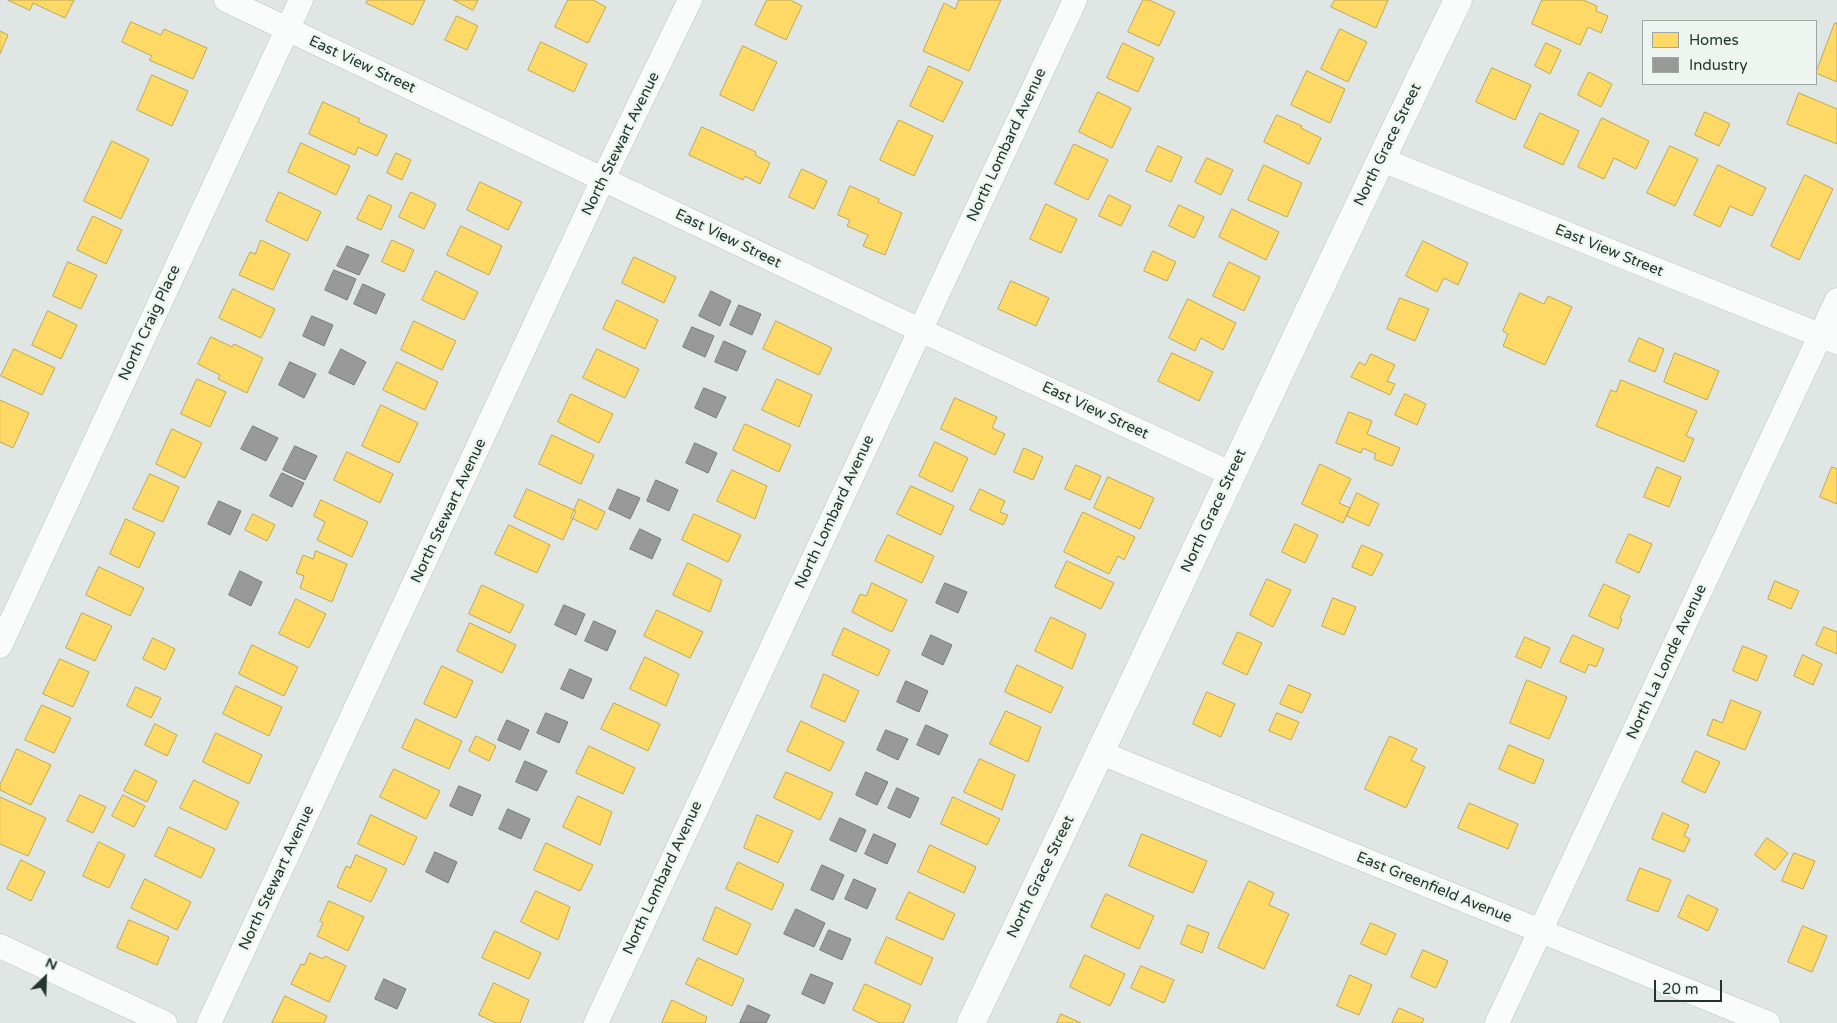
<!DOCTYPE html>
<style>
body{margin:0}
#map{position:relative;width:1837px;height:1023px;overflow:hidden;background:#e0e6e3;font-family:"Varela Round",sans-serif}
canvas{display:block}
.legend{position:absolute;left:1642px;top:20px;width:175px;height:65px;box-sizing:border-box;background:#eef5f1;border:1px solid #9ca8a3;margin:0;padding:6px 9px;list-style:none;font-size:15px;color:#21352f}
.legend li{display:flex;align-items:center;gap:10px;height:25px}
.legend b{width:25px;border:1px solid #9ca8a3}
.north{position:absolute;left:20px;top:953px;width:50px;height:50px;-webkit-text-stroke:4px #eef5f1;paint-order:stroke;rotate:24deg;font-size:14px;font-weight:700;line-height:20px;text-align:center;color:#21352f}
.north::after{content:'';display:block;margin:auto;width:18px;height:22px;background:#21352f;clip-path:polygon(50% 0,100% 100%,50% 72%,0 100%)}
.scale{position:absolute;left:1654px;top:980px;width:68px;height:22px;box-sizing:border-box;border:2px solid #21352f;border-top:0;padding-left:6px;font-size:15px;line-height:18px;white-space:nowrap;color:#21352f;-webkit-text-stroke:4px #eef5f1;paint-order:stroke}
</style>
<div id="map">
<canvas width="1837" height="1023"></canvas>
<ul class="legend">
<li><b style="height:14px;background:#ffd966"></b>Homes</li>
<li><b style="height:14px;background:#999"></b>Industry</li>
</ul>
<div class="north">N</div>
<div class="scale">20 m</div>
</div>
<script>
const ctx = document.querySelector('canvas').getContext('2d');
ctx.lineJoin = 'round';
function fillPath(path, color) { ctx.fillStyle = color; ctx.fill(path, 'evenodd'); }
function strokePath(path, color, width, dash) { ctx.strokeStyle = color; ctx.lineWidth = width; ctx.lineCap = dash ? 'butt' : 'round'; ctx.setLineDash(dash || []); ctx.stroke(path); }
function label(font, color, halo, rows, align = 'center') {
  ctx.font = font + ' "Varela Round",sans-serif'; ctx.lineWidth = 5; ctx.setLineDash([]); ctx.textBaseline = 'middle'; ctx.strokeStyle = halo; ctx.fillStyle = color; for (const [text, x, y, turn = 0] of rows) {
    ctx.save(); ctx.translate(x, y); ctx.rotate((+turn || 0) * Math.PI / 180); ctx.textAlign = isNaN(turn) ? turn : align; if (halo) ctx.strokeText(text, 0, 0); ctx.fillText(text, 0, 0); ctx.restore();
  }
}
const homes = new Path2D(`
 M8,0h66l-9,18 -32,-15 -3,7z
 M368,0h57l-12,25 -47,-22z
 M454,0h24l-5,10z
 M568,0h25l13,7 -18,36 -33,-16z
 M767,0h23l12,6 -16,34 -31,-15z
 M959,0h42l-32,71 -46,-20 21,-48 11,6z
 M1143,0h6l26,12 -16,34 -31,-14z
 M1335,0h53l-12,28 -45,-21z
 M1542,0h41l14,6 -1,5 12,5 -7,17 -13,-6 -8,18 -48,-21z
 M457,16l21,10 -11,24 -22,-10z
 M131,22l30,13 3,-6 43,19 -14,31 -44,-19 3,-4 -30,-14z
 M1835,23h2v59l-21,-9z
 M1340,29l27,13 -19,40 -27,-13z
 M0,31l8,4 -8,19z
 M541,42l46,22 -13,28 -46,-22z
 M1123,43l31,15 -16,34 -31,-14z
 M1546,43l15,7 -11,24 -15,-8z
 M743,46l34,16 -24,49 -33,-16z
 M929,66l34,16 -20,40 -33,-16z
 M1492,68l39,17 -16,35 -39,-18z
 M1307,71l38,18 -15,34 -39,-18z
 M1589,72l23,12 -11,23 -23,-12z
 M152,75l36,16 -16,35 -35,-16z
 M1098,92l33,16 -19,40 -33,-16z
 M1799,93l38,16v35l-50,-20z
 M323,102l37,17 -2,3 29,13 -10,21 -19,-9 -3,8 -46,-21z
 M1705,112l25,12 -11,22 -24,-11z
 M1540,113l39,18 -16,34 -39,-18z
 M1277,115l25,11 -1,2 20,10 -12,26 -45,-22z
 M1602,118l47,23 -13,28 -22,-11 -10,21 -26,-12z
 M899,120l34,16 -19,40 -34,-16z
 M702,127l54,25 -1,3 15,8 -10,21 -15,-8 -2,4 -54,-25z
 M112,141l37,18 -28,60 -37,-18z
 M301,143l49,23 -14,29 -48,-23z
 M1074,144l34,16 -20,40 -33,-16z
 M1158,146l24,11 -11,25 -25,-11z
 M1670,146l28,13 -23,47 -28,-13z
 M396,153l15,7 -9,20 -15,-7z
 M1207,158l26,12 -12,25 -26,-13z
 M1264,165l38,18 -15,34 -39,-17z
 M1718,165l48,23 -14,28 -22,-10 -10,21 -26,-12z
 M802,169l25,12 -13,28 -25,-12z
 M1805,175l28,14 -34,71 -28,-14z
 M480,182l42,20 -14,28 -41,-20z
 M850,186l29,13 -1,3 24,11 -17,42 -22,-9 5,-11 -21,-9 3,-6 -12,-5z
 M279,192l42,20 -14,29 -41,-20z
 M411,192l25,12 -12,25 -25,-12z
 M369,195l23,11 -11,24 -24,-11z
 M1109,195l22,11 -10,20 -22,-10z
 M1046,204l31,15 -16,34 -31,-14z
 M1179,205l25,12 -10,21 -25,-12z
 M1232,209l47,23 -13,28 -47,-23z
 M93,216l29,14 -16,34 -29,-14z
 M461,226l41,20 -13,29 -42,-20z
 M261,240l29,14 -17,36 -34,-15 11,-23 5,2z
 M392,240l22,10 -10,22 -22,-10z
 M1423,241l45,22 -10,22 -14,-7 -7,14 -31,-16z
 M1153,251l23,11 -9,19 -23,-10z
 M634,257l42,20 -12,26 -42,-20z
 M68,262l29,13 -16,34 -28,-13z
 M1229,262l31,15 -16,34 -31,-15z
 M436,271l42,21 -14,28 -42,-20z
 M1011,281l38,17 -13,28 -38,-17z
 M233,289l42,20 -14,29 -42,-20z
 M1520,293l24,11 4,-8 24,11 -27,58 -42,-19 5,-12 -5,-3z
 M1400,298l29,11 -14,32 -28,-12z
 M1188,299l48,24 -13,27 -22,-12 -6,13 -26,-13z
 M617,300l41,20 -13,29 -42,-20z
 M48,311l29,14 -16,34 -29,-14z
 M414,321l42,20 -14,29 -41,-20z
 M776,321l56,27 -13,27 -56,-26z
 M211,337l21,10 2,-3 29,14 -16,35 -29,-14 2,-4 -22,-11z
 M1639,338l25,11 -9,23 -26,-11z
 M14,349l41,19 -13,27 -41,-19z
 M597,349l42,20 -14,29 -42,-20z
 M1172,353l41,19 -14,29 -41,-20z
 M1675,353l44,18 -12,29 -43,-18z
 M1371,354l24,11 -8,16 8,3 -5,11 -39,-18 8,-15 6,3z
 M397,362l41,20 -13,28 -42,-20z
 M197,379l29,13 -16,35 -29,-13z
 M777,379l35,16 -13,32 -37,-17z
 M1621,380l76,31 -11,25 8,3 -10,23 -88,-36 15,-36 5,2z
 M571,394l42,20 -14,29 -41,-21z
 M1405,394l21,10 -9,21 -22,-10z
 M955,398l42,19 -5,11 13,6 -10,21 -54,-26z
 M0,400l29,13 -16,35 -13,-6z
 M381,405l37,18 -19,40 -37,-17z
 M1349,412l23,9 -5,13 33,14 -8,18 -18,-7 2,-5 -13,-6 -2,5 -25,-10z
 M745,424l46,21 -12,27 -46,-22z
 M172,429l30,14 -17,35 -29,-14z
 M552,435l42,20 -13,29 -42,-20z
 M935,442l33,16 -16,34 -33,-16z
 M1024,448l19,9 -10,23 -19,-8z
 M347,452l46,22 -13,29 -46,-23z
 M1320,464l31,15 -12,24 11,5 -7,15 -41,-19z
 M1076,465l25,11 -11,24 -25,-11z
 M1657,467l24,10 -12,30 -25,-10z
 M1832,467l5,2v35l-17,-7z
 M732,470l35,16 -12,33 -38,-18z
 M150,474l29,13 -16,35 -30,-13z
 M1108,477l46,21 -14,31 -46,-21z
 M911,486l43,20 -13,29 -44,-21z
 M527,489l49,22 -13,29 -49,-23z
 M980,489l25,12 -5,11 8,3 -5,10 -33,-15z
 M1357,493l22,11 -10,22 -22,-10z
 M579,499l26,13 -8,18 -26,-12z
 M321,500l47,22 -16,35 -35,-17 8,-18 -11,-6z
 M1083,512l52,25 -11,23 -6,-4 -9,18 -45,-22z
 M253,514l22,11 -8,16 -22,-11z
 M694,514l47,21 -13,27 -46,-22z
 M126,519l29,14 -16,35 -29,-14z
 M1295,524l23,11 -13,28 -23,-11z
 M509,525l41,20 -13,28 -42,-19z
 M1629,534l23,10 -13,29 -23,-11z
 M888,535l46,21 -12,27 -47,-22z
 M1362,545l21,9 -11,22 -20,-9z
 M316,551l31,13 -15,38 -32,-14 4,-12 -8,-3 7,-18 10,4z
 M1067,561l47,22 -13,26 -46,-22z
 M688,563l34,17 -12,32 -37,-17z
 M99,567l45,21 -14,28 -44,-21z
 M1267,579l24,11 -18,37 -23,-12z
 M1775,581l24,10 -8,18 -23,-10z
 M872,583l35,17 -15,32 -40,-20 8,-18 6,2z
 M1604,584l26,12 -10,22 2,1 -4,10 -29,-13z
 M482,585l42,20 -14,28 -41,-19z
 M1333,598l23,9 -12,28 -22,-9z
 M296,599l30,15 -17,34 -30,-14z
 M657,610l46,22 -13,26 -46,-22z
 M82,613l30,13 -17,35 -29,-13z
 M1051,617l35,17 -14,35 -37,-18z
 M470,623l46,22 -14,28 -45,-22z
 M1824,627l13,5v22l-21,-9z
 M844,628l46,22 -12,26 -46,-21z
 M1238,632l24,11 -15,32 -24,-11z
 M1573,635l31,14 -8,18 -7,-3 -4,9 -25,-11z
 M1525,637l25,11 -9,20 -25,-11z
 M153,638l22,11 -10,21 -22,-11z
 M252,645l46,22 -14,29 -45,-22z
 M1743,646l24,10 -10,25 -24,-10z
 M1803,655l19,9 -9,21 -19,-9z
 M645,657l34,17 -13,32 -36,-17z
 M60,659l29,13 -16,35 -30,-13z
 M1017,665l46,22 -12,26 -46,-21z
 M442,666l31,15 -17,37 -32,-14z
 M824,674l35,17 -14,31 -34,-15z
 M1527,680l40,17 -18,42 -39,-16z
 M1289,685l22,9 -9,19 -22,-9z
 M236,686l46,21 -13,29 -46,-22z
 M136,687l25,11 -10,20 -24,-12z
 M1207,692l28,12 -14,33 -28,-13z
 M1731,700l30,12 -16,38 -38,-15 6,-16 9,4z
 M614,703l46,21 -12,27 -47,-22z
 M42,705l29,13 -17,35 -29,-13z
 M1006,711l35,16 -13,35 -38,-18z
 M1277,713l22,9 -8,18 -22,-9z
 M416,719l46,22 -13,28 -47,-21z
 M801,721l43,21 -14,29 -43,-20z
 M155,724l22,11 -10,21 -22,-11z
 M216,733l46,22 -13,29 -46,-22z
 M476,736l20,10 -7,15 -20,-10z
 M1390,736l27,13 -6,11 14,7 -19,41 -41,-19z
 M1509,745l35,15 -10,24 -35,-15z
 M589,746l46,22 -12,26 -47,-21z
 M17,749l34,16 -20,40 -31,-15v-5z
 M1696,751l24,11 -15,31 -23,-11z
 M980,759l35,16 -13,35 -38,-18z
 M394,769l46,22 -14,28 -46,-22z
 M135,770l22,11 -10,21 -23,-11z
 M786,772l47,21 -13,27 -46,-22z
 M194,780l45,22 -13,28 -46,-22z
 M80,795l26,12 -13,26 -26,-12z
 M123,795l22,11 -11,21 -22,-11z
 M578,796l34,16 -12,33 -37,-18z
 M0,797l46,21 -18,38 -28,-12z
 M953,797l47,22 -13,26 -46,-21z
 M1469,803l49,21 -10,25 -50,-21z
 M1663,813l26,12 -5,11 6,3 -6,13 -32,-13z
 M371,815l46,22 -13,28 -46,-21z
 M757,815l36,16 -15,32 -34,-15z
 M169,827l46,22 -14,29 -46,-22z
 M1142,834l65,27 -14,32 -64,-27z
 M1767,838l21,15 -13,17 -20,-15z
 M99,842l26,13 -16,33 -26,-12z
 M546,843l47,22 -13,26 -46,-21z
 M930,845l46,22 -12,26 -46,-21z
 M1794,853l21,8 -12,28 -21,-8z
 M356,855l31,14 -16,33 -34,-15 9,-21 4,2z
 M21,860l24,12 -14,29 -24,-12z
 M738,862l46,22 -12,26 -46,-21z
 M1640,868l31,12 -13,32 -31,-12z
 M145,879l46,23 -14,28 -46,-22z
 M1249,881l25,12 -5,12 20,9 -25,55 -46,-21z
 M536,891l34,16 -12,33 -37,-18z
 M909,892l46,22 -12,26 -47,-21z
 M1106,894l48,22 -15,33 -48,-22z
 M1688,895l30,14 -10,22 -30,-14z
 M329,901l35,16 -16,34 -31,-15 6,-13 -3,-2z
 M716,907l35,17 -14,31 -34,-15z
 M129,920l40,17 -12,28 -40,-17z
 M1371,923l25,11 -10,21 -25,-11z
 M1188,925l21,8 -7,20 -21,-9z
 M1803,926l24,10 -15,36 -24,-10z
 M495,931l46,22 -12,26 -47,-21z
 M887,937l46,21 -12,27 -46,-22z
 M1423,950l25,11 -12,27 -25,-11z
 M310,953l13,6 2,-3 21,10 -17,36 -38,-18 10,-20 3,1z
 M1085,955l40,19 -15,32 -40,-19z
 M698,958l46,21 -12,27 -46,-22z
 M1141,966l33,14 -10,23 -33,-15z
 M1350,975l22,10 -13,30 -22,-9z
 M494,983l35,17 -9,23h-24l-17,-8z
 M865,984l46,21 -8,18h-23l-27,-13z
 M285,996l42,20 -3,7h-52z
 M672,1000l35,17 -2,6h-43z
 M1399,1008l25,11 -2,4h-30z
 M1061,1014l20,9h-24z`);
fillPath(homes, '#ffd966');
strokePath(homes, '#bca856', 1);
const industry = new Path2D(`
 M347,246l22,9 -10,20 -22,-9z
 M334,270l22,9 -9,21 -22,-10z
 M363,284l22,10 -9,20 -22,-10z
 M711,291l20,10 -11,25 -21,-10z
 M739,305l22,9 -9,21 -22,-10z
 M312,316l21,9 -9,21 -21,-10z
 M692,327l22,9 -9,21 -22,-10z
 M724,341l22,10 -9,20 -22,-9z
 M341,349l25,13 -12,23 -25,-12z
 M290,362l26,12 -12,24 -25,-13z
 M704,388l22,9 -10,21 -21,-10z
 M253,426l25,12 -12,23 -25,-12z
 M695,443l22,10 -9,20 -22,-10z
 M295,446l22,10 -12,24 -22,-10z
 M282,473l22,10 -12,24 -22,-11z
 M656,480l22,10 -9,21 -22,-10z
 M618,489l22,9 -10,21 -21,-10z
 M219,501l22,10 -11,24 -22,-11z
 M640,529l21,10 -9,20 -22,-10z
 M240,571l22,11 -11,24 -22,-11z
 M945,583l22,9 -9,21 -22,-10z
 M564,605l21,9 -9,21 -21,-10z
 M594,621l22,10 -9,20 -22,-10z
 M931,635l21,10 -9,20 -21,-10z
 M570,669l22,10 -9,20 -22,-10z
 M906,681l22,10 -9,21 -22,-10z
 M546,713l22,9 -9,21 -22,-10z
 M507,720l22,10 -9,20 -22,-10z
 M926,725l22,10 -9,20 -22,-10z
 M886,730l22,9 -10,21 -21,-10z
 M525,761l22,10 -10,20 -21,-9z
 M866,772l22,10 -11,23 -21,-10z
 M459,786l22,9 -9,21 -22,-10z
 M897,788l22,10 -9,20 -22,-10z
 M508,809l22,10 -9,20 -22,-10z
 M840,818l26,12 -10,22 -26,-12z
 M874,834l22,10 -9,20 -22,-10z
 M435,852l22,10 -9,21 -22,-11z
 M822,865l22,10 -11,25 -22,-10z
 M854,879l22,10 -9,20 -22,-10z
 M796,909l29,14 -11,24 -30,-13z
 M829,930l22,9 -9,21 -22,-10z
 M811,974l22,9 -9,21 -22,-10z
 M384,979l22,10 -9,20 -22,-10z
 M748,1005l22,10 -4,8h-26z`);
fillPath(industry, '#999');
strokePath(industry, '#757b79', 1);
const street = new Path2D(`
 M226,0l694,330 312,144
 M1380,159l457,183
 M0,646l301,-646
 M1101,753l667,270
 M0,946l165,77
 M209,1023l394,-844 87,-179
 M596,1023l479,-1023
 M1497,1023l340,-723`);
const secondary = new Path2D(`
 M971,1023c164,-340 322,-684 487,-1023`);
strokePath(street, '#bdc3c0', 25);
strokePath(secondary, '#bdc3c0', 29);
strokePath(street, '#fafbfb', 24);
strokePath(secondary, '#fafbfb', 28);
label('15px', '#21352f', '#eef5f1', [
 ["East View Street",362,65,25],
 ["North Stewart Avenue",621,144,-64],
 ["North Lombard Avenue",1007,145,-65],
 ["North Grace Street",1388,145,-64],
 ["East View Street",728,239,26],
 ["East View Street",1609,251,22],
 ["North Craig Place",150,323,-65],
 ["East View Street",1095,411,25],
 ["North Stewart Avenue",449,511,-65],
 ["North Grace Street",1214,511,-65],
 ["North Lombard Avenue",835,512,-65],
 ["North La Londe Avenue",1667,662,-65],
 ["North Grace Street",1041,877,-64],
 ["North Stewart Avenue",277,878,-65],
 ["North Lombard Avenue",663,878,-65],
 ["East Greenfield Avenue",1434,888,22]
]);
</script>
